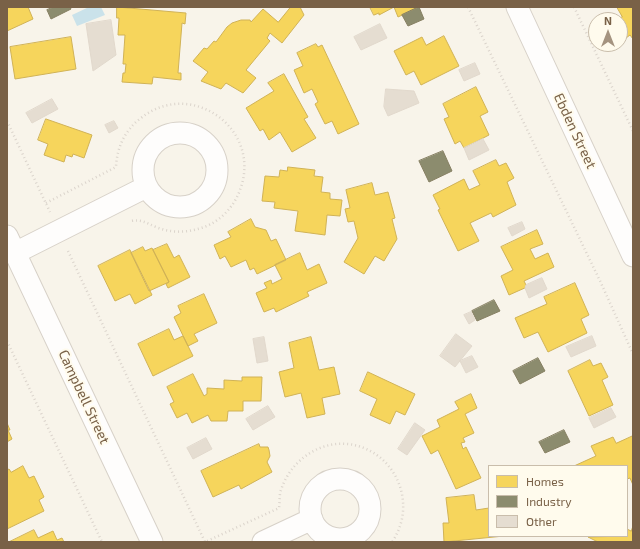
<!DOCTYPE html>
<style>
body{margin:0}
#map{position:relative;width:640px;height:549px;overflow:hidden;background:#f8f4ea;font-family:"Exo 2",sans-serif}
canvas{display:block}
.frame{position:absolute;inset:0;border:8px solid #796147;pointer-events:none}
.legend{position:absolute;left:488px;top:465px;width:140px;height:72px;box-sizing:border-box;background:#fffbed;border:1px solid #c9bdab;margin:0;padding:5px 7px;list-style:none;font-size:12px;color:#796147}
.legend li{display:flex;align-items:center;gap:8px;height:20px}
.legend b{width:20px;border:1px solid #c9bdab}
.north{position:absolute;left:588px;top:12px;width:40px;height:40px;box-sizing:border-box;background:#fffbed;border:1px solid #c9bdab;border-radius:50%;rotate:0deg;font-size:11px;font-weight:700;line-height:16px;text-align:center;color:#796147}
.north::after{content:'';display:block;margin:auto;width:14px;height:18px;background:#a59480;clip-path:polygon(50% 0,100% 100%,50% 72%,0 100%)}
</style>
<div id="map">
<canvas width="640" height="549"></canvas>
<div class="frame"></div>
<ul class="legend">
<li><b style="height:11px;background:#f6d55c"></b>Homes</li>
<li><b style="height:11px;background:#8c8c6e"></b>Industry</li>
<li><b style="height:11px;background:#e5ddd1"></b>Other</li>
</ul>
<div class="north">N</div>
</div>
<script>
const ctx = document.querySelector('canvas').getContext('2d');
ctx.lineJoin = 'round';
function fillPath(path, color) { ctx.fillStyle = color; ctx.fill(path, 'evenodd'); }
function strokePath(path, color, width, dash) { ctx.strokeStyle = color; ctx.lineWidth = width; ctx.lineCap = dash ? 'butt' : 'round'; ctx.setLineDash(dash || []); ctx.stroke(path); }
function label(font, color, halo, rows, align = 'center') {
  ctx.font = font + ' "Exo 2",sans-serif'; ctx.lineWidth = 4; ctx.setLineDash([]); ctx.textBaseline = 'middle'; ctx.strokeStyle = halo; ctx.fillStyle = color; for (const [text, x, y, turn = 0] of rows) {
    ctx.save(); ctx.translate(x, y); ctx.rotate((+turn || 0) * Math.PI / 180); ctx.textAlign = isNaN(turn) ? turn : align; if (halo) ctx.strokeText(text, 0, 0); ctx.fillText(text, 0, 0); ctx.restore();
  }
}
fillPath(new Path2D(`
 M89,7h12l4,8 -28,11 -5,-11z`), '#cae2ea');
const homes = new Path2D(`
 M7,7h21l5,12 -26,12z
 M117,7l69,6 -1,11 -3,-1 -4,50h3v7l-28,-3 -1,7 -30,-2 1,-9h2l1,-9h-3l2,-29h-7l1,-17h-2z
 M291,7h9l4,8 -22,28 -12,-10 -3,5 3,3 -24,29 10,8 -13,15 -17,-10 -5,6 -20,-8 7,-9 -15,-11 11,-13 3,1 7,-8 2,1 11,-15 5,-4 9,-3h9l1,2 12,-13 15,13z
 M370,7h49l-21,10 -4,-10 -15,8v-2l-5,2z
 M617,7h16v32l-3,-4 -4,3 -6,-13v-5l-3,-1 5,-2z
 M444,36l15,30 -38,19 -7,-14 -8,4 -12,-24 28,-14 4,8z
 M71,37l5,32 -61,10 -5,-32z
 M316,44l2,3 4,-2 37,79 -21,10 -6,-13 -7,3 -10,-20 3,-2 -6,-13 -8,4 -10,-23 9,-4 -6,-13z
 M284,74l24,43 -4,2 12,19 -24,14 -12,-20 -11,8 -6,-11 -3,2 -14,-23 28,-17 -6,-8z
 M476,87l12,25 -8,4 9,19 -25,13 -4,-7 -5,3 -11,-25 5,-2 -6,-13z
 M46,119l46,16 -8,23 -11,-4 -1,3 -6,-2 -2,7 -20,-7 4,-11 -10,-4z
 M496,160l3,6 7,-3 8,15 -7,4 9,23 -23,12 -2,-4 -21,10 9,18 -21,10 -20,-41 2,-1 -7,-14 31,-16 5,11 11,-5 -7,-14z
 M288,167l27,3 -1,6 9,1 -2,15 9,1v6l12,1 -2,16 -13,-1 -2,20 -30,-4 3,-20 -24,-3 1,-6 -13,-1 3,-25 14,1 1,-7 7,1z
 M372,183l3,12 13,-3 7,26 -3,1 5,20 -13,22 -9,-5 -11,18 -20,-12 14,-24 -4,-17 -6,1 -3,-13 5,-1 -4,-18z
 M251,219l4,8 11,3 5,11 5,-2 10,21 -29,14 -3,-6 -4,2 -4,-10 -15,7 -6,-11 -5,3 -6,-14 17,-8 -3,-5z
 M537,230l6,14 -13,5 5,10 13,-6 6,14 -30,14 3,6 -18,8 -8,-19 12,-6 -12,-23z
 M167,244l7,14 5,-3 11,22 -22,11 -2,-4 3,-2 -16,-32z
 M143,247l2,4 7,-3 17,34 -20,9 -18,-38z
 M130,250l22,45 -17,9 -5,-10 -15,7 -17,-35z
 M300,253l7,17 12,-6 8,19 -20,9 2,4 -33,16 -2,-4 -10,4 -8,-19 11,-5 -3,-5 7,-3 1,4 10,-5 -7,-14z
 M575,283l14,32 -8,4 6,14 -39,19 -10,-20 -14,6 -9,-20 32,-14 -3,-7z
 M204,294l13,29 -23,11 4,7 -10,5 -14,-29 7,-4 -3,-7z
 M169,329l5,11 9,-4 10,20 -40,20 -15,-32z
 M311,337l8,33 15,-3 6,27 -18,4 3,16 -18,4 -6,-25 -16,4 -6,-25 15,-4 -5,-25z
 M590,360l3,6 8,-3 7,14 -6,3 11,25 -24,11 -21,-45z
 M368,372l47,22 -10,21 -9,-4 -6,13 -20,-9 7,-16 -17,-8z
 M193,374l11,22 3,-2v-6l17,1v-9l18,1v-4h20l-1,24h-18v10h-15l-1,10h-16l-3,-6 -16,8 -5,-10 -10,5 -7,-14 4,-2 -7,-15z
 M471,394l6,14 -12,6 9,19 -11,5 2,4 -4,1 2,6 3,-2 15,31 -25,11 -18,-39 -7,4 -9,-18 18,-9 -3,-7 22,-11 -4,-7z
 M7,423l3,7h-2l4,9 -5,3z
 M633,436v49l-3,-7 -3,1v-13h-53l22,-10 -5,-10 22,-9 3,6z
 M259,444l1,3h8l1,3 1,6 -3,6 5,10 -31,17 -2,-4 -26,12 -12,-26z
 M23,466l6,12 5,-2 10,21 -5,3 5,11 -37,18v-59l2,-1 2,3z
 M474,495l2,15 13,-2v28h15l-60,6 -1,-19h6l-3,-25z
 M633,526v16h-35l-10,-5 39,-1v-7l4,2z
 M34,530l4,8 15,-7 4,9 5,-2 2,4h-55z`);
fillPath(homes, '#f6d55c');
strokePath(homes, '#d0b256', 1);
const industry = new Path2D(`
 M54,7h16l1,2 -20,10 -4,-9z
 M419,7l5,12 -16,7 -6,-11z
 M443,151l9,20 -23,11 -10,-21z
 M494,300l6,11 -23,10 -5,-10z
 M538,358l7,13 -25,13 -7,-13z
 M564,430l6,12 -25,11 -6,-11z`);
fillPath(industry, '#8c8c6e');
strokePath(industry, '#867f62', 1);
const building = new Path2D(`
 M111,20l5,35 -23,16 -7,-47z
 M380,24l7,14 -26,12 -7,-13z
 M475,63l5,11 -16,7 -5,-11z
 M386,89l28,2 5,12 -31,13 -4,-9z
 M52,99l6,10 -26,14 -6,-10z
 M114,121l4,7 -9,5 -4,-8z
 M483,139l6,11 -20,10 -5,-12z
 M522,222l3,7 -13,7 -4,-8z
 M542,278l5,11 -18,9 -4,-10 1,-3z
 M471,312l4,8 -6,4 -5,-9z
 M456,334l16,12 -17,21 -15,-11z
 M592,336l4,10 -25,11 -5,-10z
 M264,337l4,24 -11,2 -4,-24z
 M472,356l6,11 -12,6 -6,-12z
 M268,406l7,11 -22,13 -7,-11z
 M611,408l5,9 -22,11 -5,-10z
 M415,423l10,7 -18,25 -9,-6z
 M206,438l6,11 -19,10 -6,-11z`);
fillPath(building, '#e5ddd1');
strokePath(building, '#e1d8cc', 1);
const minor = new Path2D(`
 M517,7l116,249
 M143 170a37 37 0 1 1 74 0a37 37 0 1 1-74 0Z
 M7,236l145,306
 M15,253l131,-66
 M310 509a30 30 0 1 1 60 0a30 30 0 1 1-60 0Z
 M263,542l49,-23`);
strokePath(minor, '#d7d1c8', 23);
strokePath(new Path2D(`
 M468,7l133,276 32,71
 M574,7l59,124
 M7,121l43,91
 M46,203l70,-36c1,-20 9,-37 25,-49 50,-40 122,11 99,72 -6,17 -21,33 -39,38 -15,5 -31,5 -45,-1 -10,-4 -14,-8 -25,-6
 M68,251l137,291 74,-34c1,-6 0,-13 2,-18 11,-34 48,-56 83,-42 37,15 51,61 28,94
 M7,341l95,201`), '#dbd4cc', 2.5, [1, 3]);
strokePath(minor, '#fefdfc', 21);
label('14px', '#796147', '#fffbed', [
 ["Ebden Street",575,131,65],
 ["Campbell Street",84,397,65]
]);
</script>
